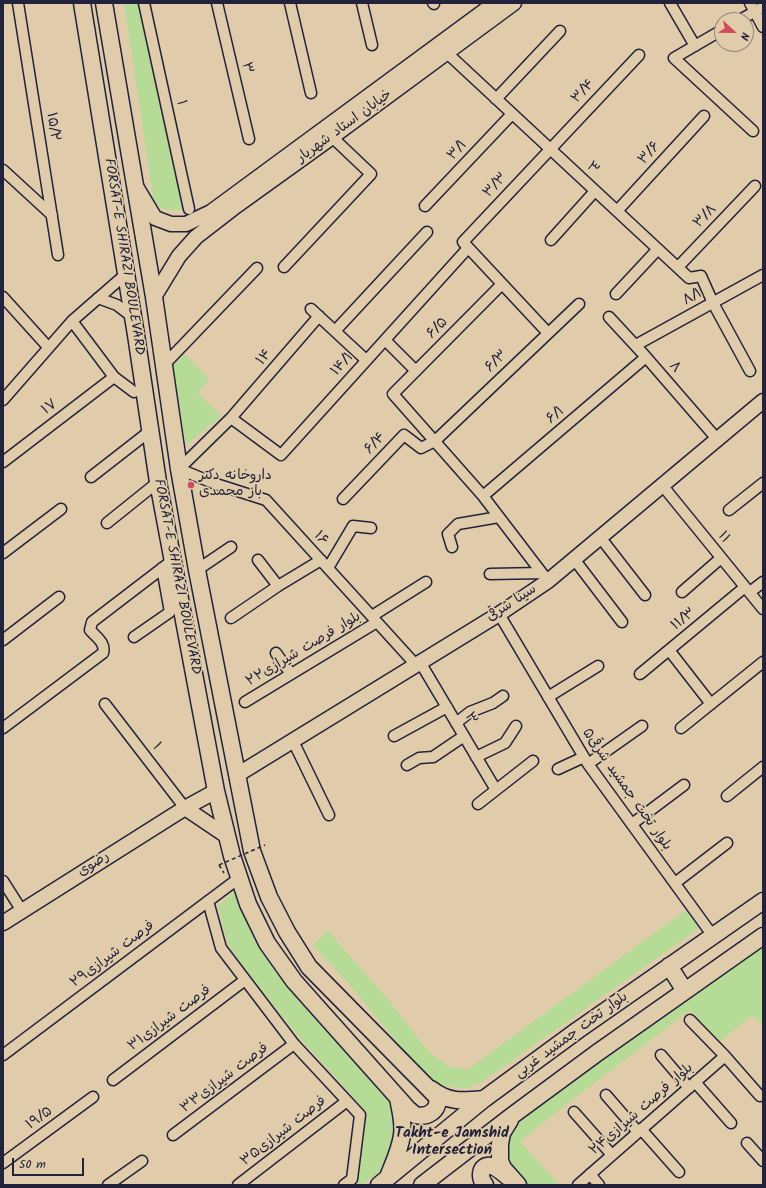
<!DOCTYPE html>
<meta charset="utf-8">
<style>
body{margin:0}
#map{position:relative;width:766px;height:1188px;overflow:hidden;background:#e0ccaa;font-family:Kalam,sans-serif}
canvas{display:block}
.frame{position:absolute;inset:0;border:4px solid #22223b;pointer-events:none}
.north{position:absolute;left:714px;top:12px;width:40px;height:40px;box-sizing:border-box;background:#e0ccaa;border:1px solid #94887e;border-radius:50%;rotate:112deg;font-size:11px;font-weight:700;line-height:16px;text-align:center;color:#22223b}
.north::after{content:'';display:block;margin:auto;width:14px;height:18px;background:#d1495b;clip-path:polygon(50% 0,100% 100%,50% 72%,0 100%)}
.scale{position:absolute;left:12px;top:1158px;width:72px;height:18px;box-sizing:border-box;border:2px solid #22223b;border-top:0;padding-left:5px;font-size:12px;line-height:14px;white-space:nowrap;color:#22223b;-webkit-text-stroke:3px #e0ccaa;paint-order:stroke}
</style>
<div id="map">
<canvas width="766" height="1188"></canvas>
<div class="frame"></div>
<div class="north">N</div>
<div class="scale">50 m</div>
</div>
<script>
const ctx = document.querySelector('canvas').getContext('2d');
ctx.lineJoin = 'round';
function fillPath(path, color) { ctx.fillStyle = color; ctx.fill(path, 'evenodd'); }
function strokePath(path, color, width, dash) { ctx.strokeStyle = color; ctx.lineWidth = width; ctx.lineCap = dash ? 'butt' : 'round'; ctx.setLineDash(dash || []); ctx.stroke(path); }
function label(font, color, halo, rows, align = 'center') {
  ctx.font = font + ' Kalam,"Playpen Sans Arabic",sans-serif'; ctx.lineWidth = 3.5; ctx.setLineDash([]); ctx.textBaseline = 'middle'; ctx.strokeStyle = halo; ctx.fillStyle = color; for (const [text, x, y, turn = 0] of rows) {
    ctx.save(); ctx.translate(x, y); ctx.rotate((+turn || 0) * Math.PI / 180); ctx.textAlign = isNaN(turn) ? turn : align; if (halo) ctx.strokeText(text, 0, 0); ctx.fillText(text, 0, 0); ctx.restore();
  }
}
fillPath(new Path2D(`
 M124,3h15l44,206c-14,2 -18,2 -29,-7z
 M185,354l24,25 -11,14 23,23 -35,29 -14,-78z
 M235,891l6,16 47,79 98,111 8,15 2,25 -11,27 -7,9 -17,12h-4l10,-73 -68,-75 -48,-60 -23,-33 -10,-38z
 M686,910l13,18 -217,154 -14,6 -16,-1 -18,-4 -11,-9 -73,-89 -37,-40 15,-14 63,72 37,48 20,15 19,4z
 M763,946v80l-10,-11 -33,26 -30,-31 -114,87 -56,44 39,44h-30l-11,-9 -10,-14 -1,-24 9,-13 76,-61z`), '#b5db96');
const street = new Path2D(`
 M18,3l40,252
 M144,3l45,206
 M217,3l32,136
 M290,3l21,90
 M362,3l10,42
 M433,3l1,1
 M670,3l25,43
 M750,3l13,24
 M740,20l23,-13
 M722,30l-48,28 79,73
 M447,53l242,225 12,-2 12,27 37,68
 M496,99l64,-68
 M3,170l49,45
 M425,206l87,-92
 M617,211l87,-95
 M551,240l44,-49
 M284,267l87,-93 -39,-37
 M678,267l77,-81
 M502,284l-109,110 90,102 65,85
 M616,294l42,-45
 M3,297l45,50
 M98,298l19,7 17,13
 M311,309l55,51
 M319,316l-88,102 -52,51 37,15 50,16 150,165
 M609,317l37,40 71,82
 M72,321l42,56 20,15
 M335,331l92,-99
 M548,333l-85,-91 176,-187
 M385,340l31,31
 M636,345l127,-70
 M163,366l94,-98
 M3,400l69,-79 54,-47
 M231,418l50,37 187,-207
 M3,462l111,-85
 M91,477l59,-46
 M662,485l101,124
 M483,496l163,-139
 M343,499l61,-64 17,13 14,-7 144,-137
 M729,510l34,-27
 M107,523l51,-41
 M600,537l45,58
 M452,547l-4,-13 10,-10 41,-7
 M3,553l58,-44
 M574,559l48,63
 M258,560l20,26
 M328,568l25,-42 18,2
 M197,570l34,-23
 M490,574l52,-1
 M682,592l39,-34
 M750,592l13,-10
 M499,614l89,150 125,172
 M372,616l54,-34
 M231,618l47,-32 43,-26
 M134,637l36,-25 -8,-44
 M3,640l56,-43
 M669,650l42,54
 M276,653l15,21
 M420,662l76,128
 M640,674l105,-87
 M548,697l50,-31
 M245,702l132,-80
 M105,704l80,104
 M456,723l14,-11 23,-9 10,-7
 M3,728l100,-75c3,-10 -7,-16 -13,-23l2,-8 81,-62
 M681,728l82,-66
 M394,736l53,-29
 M293,741l36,74
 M476,757l29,-14 11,-17
 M588,764l54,-38
 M407,765l12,-7 14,-1 31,-21
 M558,769l26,-12
 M727,796l36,-29
 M478,804l55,-43
 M632,824l52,-39
 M3,881l19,30
 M675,883l52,-40
 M208,901l13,47 73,96 66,71 -8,64 -8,6
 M690,1020l35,36 35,40
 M3,1055l236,-177
 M661,1055l28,33
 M113,1080l132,-100
 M695,1082l36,41
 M606,1095l32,37
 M574,1112l38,43
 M641,1129l38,43
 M173,1135l121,-91
 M747,1143l16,18
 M3,1163l90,-66
 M590,1174l9,11
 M108,1185l34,-24
 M238,1185l109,-84
 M578,1185l147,-129`);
const secondary = new Path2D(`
 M137,188l18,30 16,6h15l25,-12 284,-209
 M154,297l25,-41 17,-19 40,-31 96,-69 182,-134
 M237,775l262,-161 49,-33 215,-180
 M216,791l-31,17 43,29
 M3,923l182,-115`);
const primary = new Path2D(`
 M82,3l54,332 22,147 58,309 16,65 16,48 19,39 27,38 114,128 7,6c12,3 25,-4 22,-18l-128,-130 -22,-35 -18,-35 -17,-46 -55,-281 -18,-101 -25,-172 -50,-294
 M669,966l16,25
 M431,1089c18,14 32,12 53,10
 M510,1120l-8,13 -2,11v17l3,7 15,17
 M388,1177c5,-13 12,-27 14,-42 2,-12 -2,-25 -4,-37
 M379,1185l105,-86 94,-69 185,-129
 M422,1185l91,-70 84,-62 166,-117
 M485,1185c-6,-7 -6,-21 6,-19 6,1 13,8 17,11`);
strokePath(street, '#22223b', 13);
strokePath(secondary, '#22223b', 17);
strokePath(primary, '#22223b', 19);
strokePath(new Path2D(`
 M219,865l5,8`), '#22223b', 1.5, [4, 3]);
strokePath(street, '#e0ccaa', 10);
strokePath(secondary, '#e0ccaa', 14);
strokePath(primary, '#e0ccaa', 16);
strokePath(new Path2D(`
 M219,865l46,-20`), '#22223b', 1.5, [4, 3]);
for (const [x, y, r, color] of [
 [191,485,4,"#d1495b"]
]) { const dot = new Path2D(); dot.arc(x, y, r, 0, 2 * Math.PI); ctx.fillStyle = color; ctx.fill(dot); strokePath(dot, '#e0ccaa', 1.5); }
label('14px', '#22223b', '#e0ccaa', [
 ["۳",246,68,77],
 ["۳/۴",584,92,-47],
 ["۱",180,103,78],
 ["۱۵/۲",52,127,81],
 ["خیابان استاد شهریار",345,127,-36],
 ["۳/۱",458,151,-47],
 ["۳/۶",650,154,-48],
 ["۳",592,169,43],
 ["۳/۳",496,186,-47],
 ["۳/۸",706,217,-46],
 ["FORSAT-E SHIRAZI BOULEVARD",123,257,81],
 ["۸/۱",693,298,-29],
 ["۶/۵",438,329,-45],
 ["۱۴",265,358,-49],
 ["۶/۳",497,362,-44],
 ["۱۴/۱",343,365,-48],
 ["۸",674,368,49],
 ["۱۷",50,408,-37],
 ["۶/۱",556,416,-40],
 ["۶/۴",376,444,-47],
 ["۱۱",723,538,51],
 ["۱۶",320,539,48],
 ["FORSAT-E SHIRAZI BOULEVARD",176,577,79],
 ["سینا شرقی",512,604,-33],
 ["۱۱/۳",684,620,-39],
 ["بلوار فرصت شیرازی۲۲",304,650,-31],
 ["۳",470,719,59],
 ["۱",156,747,52],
 ["بلوار تخت جمشید شرقی۵",626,790,55],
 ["رضوی",94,865,-32],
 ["فرصت شیرازی۲۹",113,955,-37],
 ["فرصت شیرازی۳۱",170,1019,-37],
 ["بلوار تخت جمشید غربی",572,1036,-36],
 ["فرصت شیرازی۳۳",225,1079,-37],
 ["بلوار فرصت شیرازی۲۴",642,1110,-41],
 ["۱۹/۵",40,1119,-36],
 ["فرصت شیرازی۳۵",284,1132,-38]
]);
label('14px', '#22223b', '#e0ccaa', [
 ["داروخانه دکتر",199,477],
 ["باز محمدی",199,493]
], 'left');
label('bold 15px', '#22223b', '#e0ccaa', [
 ["Takht-e Jamshid",452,1134],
 ["Intersection",452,1151]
]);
</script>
